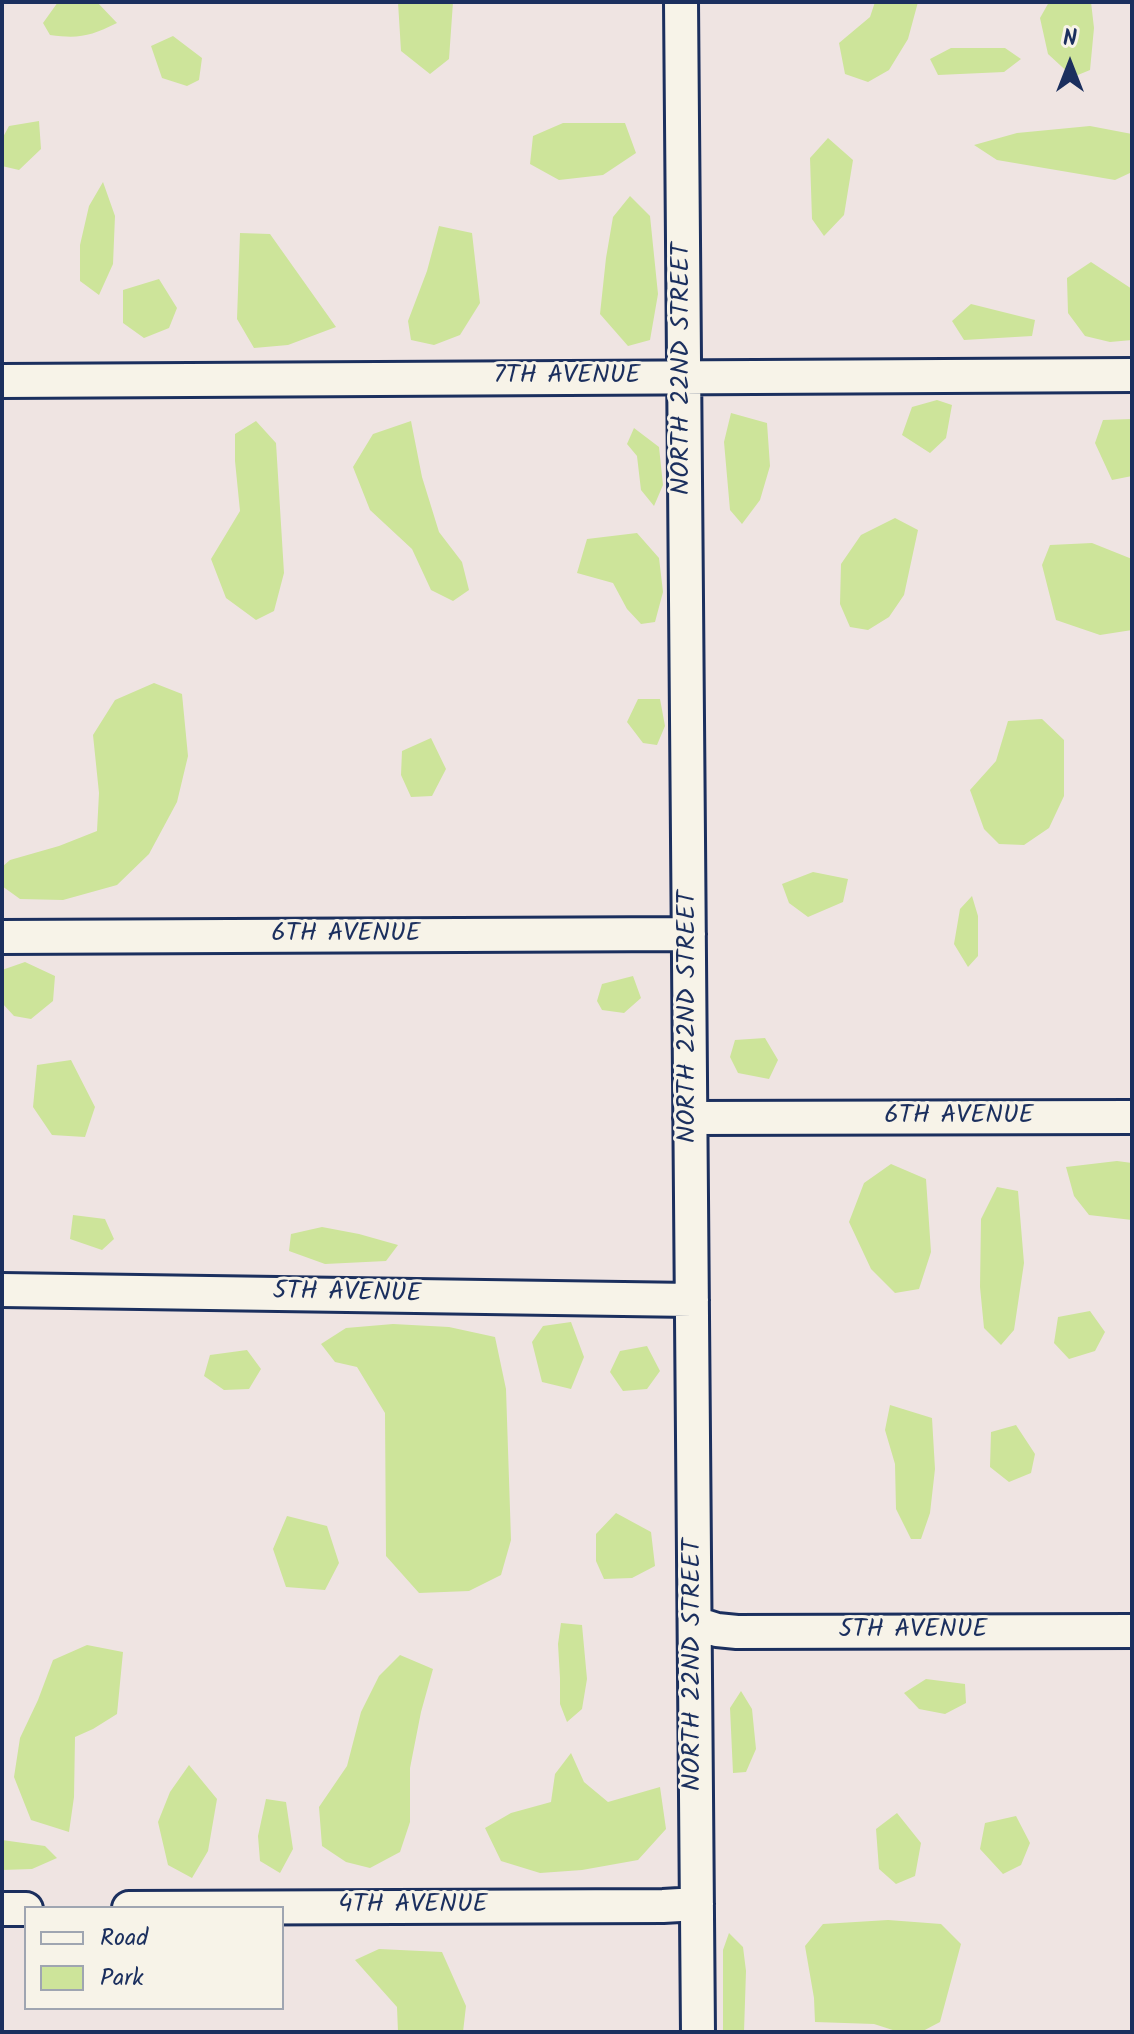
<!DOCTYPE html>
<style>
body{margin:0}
#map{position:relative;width:1134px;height:2034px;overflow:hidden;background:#efe4e2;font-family:Kalam,sans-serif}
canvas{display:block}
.frame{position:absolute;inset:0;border:4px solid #1b2f5e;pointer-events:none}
.legend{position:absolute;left:24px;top:1906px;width:260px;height:104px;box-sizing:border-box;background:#f7f3e8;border:2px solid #9fa5b1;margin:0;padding:10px 14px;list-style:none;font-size:24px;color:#1b2f5e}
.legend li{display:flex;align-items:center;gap:16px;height:40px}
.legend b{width:40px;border:2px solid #9fa5b1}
.north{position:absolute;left:1030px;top:24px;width:80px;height:80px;-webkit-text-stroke:6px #f7f3e8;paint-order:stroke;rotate:0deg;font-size:22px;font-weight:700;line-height:32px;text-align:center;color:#1b2f5e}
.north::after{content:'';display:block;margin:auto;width:28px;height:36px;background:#1b2f5e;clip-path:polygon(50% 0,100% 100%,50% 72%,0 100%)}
</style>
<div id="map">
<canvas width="1134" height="2034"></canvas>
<div class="frame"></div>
<ul class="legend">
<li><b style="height:10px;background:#f7f3e8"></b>Road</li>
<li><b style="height:22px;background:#cde49a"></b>Park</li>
</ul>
<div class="north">N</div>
</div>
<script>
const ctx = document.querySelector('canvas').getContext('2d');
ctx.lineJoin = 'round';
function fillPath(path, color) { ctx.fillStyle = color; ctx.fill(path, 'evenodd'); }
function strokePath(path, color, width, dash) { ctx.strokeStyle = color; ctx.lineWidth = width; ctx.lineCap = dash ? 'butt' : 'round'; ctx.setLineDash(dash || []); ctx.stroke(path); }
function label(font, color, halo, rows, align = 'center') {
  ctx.font = font + ' Kalam,sans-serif'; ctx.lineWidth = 6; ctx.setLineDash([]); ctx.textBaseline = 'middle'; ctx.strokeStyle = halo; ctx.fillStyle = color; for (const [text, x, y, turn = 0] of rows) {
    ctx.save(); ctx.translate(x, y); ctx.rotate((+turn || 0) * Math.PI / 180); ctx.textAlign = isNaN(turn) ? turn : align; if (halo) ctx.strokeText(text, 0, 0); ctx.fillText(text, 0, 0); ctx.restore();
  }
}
fillPath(new Path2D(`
 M58,2h39l20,21c-27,13 -37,16 -67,12l-7,-12z
 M398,2h55l-4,57 -19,15 -29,-23z
 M875,2h43l-10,37 -19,31 -21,12 -23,-8 -6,-31 31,-26z
 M1049,2h42l3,26 -4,42 -17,7 -25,-23 -8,-36z
 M173,36l29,22 -3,22 -12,6 -25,-8 -11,-32z
 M951,48h54l16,11 -17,13 -66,3 -8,-16z
 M39,121l2,28 -22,21 -17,-4v-27l7,-13z
 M563,123h62l11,30 -33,22 -44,5 -29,-16 3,-28z
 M1090,126l42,8v38l-17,8 -118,-20 -23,-15 43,-12z
 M828,138l25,22 -9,55 -20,21 -12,-17 -2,-61z
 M103,182l12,34 -2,48 -14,31 -19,-14v-36l9,-39z
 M630,196l20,20 8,78 -8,46 -22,6 -28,-32 6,-56 7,-41z
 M439,226l33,7 8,70 -20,32 -26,10 -23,-5 -3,-19 19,-50z
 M240,233l30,1 66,93 -48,18 -34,3 -17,-29z
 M1091,262l41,27v51l-22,2 -25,-6 -17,-23 -1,-35z
 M159,279l18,29 -8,20 -25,10 -21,-15v-33z
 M971,304l64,16 -3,16 -68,4 -12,-19z
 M937,400l15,5 -6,33 -16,15 -28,-18 10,-28z
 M731,413l36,10 3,43 -10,34 -18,24 -12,-14 -6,-68z
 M1132,419v57l-20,4 -17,-37 8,-23z
 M256,421l20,22 8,130 -10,38 -18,9 -30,-22 -15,-39 29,-48 -5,-50v-27z
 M411,421l11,56 17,55 23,30 7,28 -16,11 -22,-11 -19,-41 -42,-39 -17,-43 20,-33z
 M634,428l25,19 4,38 -9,21 -13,-16 -4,-34 -10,-12z
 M895,518l23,12 -14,65 -15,22 -21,13 -18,-3 -10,-23 1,-40 20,-29z
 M637,533l22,25 4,34 -8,30 -14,2 -14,-15 -14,-26 -36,-10 10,-34z
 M1092,543l40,16v71l-32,5 -44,-15 -14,-55 8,-20z
 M154,683l28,11 6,62 -11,46 -28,52 -32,31 -54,15 -43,-1 -18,-13v-19l8,-7 49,-14 38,-15 2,-38 -6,-58 22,-35z
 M638,699h22l5,27 -8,19 -14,-2 -16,-21z
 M1042,719l22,21v56l-15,32 -25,17 -25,-1 -15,-15 -14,-39 26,-29 12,-40z
 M431,738l15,31 -14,27 -21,1 -10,-22 1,-24z
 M813,872l35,7 -5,23 -35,15 -19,-14 -7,-19z
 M972,896l6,20v40l-10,11 -14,-23 6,-35z
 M25,962l30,14 -2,25 -22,18 -17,-3 -12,-13v-33z
 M633,976l8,22 -17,15 -22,-3 -5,-9 5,-17z
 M765,1038l13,22 -9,19 -31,-6 -8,-16 5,-17z
 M71,1060l24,47 -10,30 -33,-2 -19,-28 4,-42z
 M1117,1161l15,2v57l-43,-5 -15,-19 -8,-29z
 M891,1164l35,15 5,73 -12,37 -24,4 -24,-24 -22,-47 15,-39z
 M997,1187l21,4 6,72 -10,67 -13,15 -17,-17 -4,-41 1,-68z
 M73,1215l32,4 9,20 -12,11 -32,-11z
 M322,1227l37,7 39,11 -12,16 -61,3 -36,-13 2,-17z
 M1090,1311l15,21 -10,19 -26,8 -15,-16 4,-26z
 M571,1322l13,35 -13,32 -29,-7 -10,-40 11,-16z
 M393,1324l56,3 46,10 11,52 5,151 -10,35 -32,16 -50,2 -33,-37 -1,-143 -28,-46 -22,-5 -14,-18 25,-16z
 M647,1346l13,25 -13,18 -24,2 -13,-19 10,-21z
 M247,1350l14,19 -12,20 -25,1 -20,-14 6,-21z
 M890,1405l42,13 3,51 -5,44 -9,26h-10l-15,-30 -1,-45 -10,-34z
 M1016,1425l19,29 -4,19 -22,9 -19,-15 1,-35z
 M616,1513l35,19 4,34 -23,12 -28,1 -8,-18v-27z
 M287,1516l40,10 12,37 -14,27 -39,-3 -13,-38z
 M561,1623l21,2 5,54 -5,30 -15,13 -7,-18v-26l-2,-34z
 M87,1645l36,7 -6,62 -24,15 -18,8 -1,60 -5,35 -38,-12 -17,-43 6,-39 18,-38 15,-40z
 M400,1655l33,14 -12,43 -11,56v54l-10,30 -30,16 -24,-6 -24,-16 -3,-39 28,-41 14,-54 18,-36z
 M926,1679l39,5 1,19 -21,11 -26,-5 -15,-16z
 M741,1691l11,18 4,40 -10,23 -13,1 -3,-65z
 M571,1753l13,29 24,20 52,-15 6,42 -28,31 -56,10 -42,3 -39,-12 -16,-33 26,-15 40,-11 4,-28z
 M189,1765l28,34 -9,52 -16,27 -24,-13 -10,-43 12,-30z
 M266,1799l20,3 7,47 -13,24 -20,-12 -2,-25z
 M897,1813l24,30 -6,33 -19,8 -17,-15 -3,-40z
 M1016,1816l14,27 -9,22 -18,9 -23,-25 5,-26z
 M2,1840l43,6 12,12 -25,11 -30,1z
 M888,1920l53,4 20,20 -21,78 -19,10h-22l-25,-8 -59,-2 -1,-24 -9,-52 18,-22z
 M729,1933l14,14 3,24 -2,61h-21v-82z
 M379,1949l63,3 24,54 -3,26h-65l-1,-25 -42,-47z`), '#cde49a');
const minor = new Path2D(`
 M681,2l17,2030
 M2,381l1130,-6
 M2,937l687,-3
 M690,1118l442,-1
 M2,1290l690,10
 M695,1623l22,7 20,2 395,-1
 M129,1908l534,-2 34,-2
 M2,1909h24`);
strokePath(minor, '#1b2f5e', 38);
strokePath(minor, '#f7f3e8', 32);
label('26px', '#1b2f5e', '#f7f3e8', [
 ["NORTH 22ND STREET",684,369,-90],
 ["7TH AVENUE",567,378],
 ["6TH AVENUE",346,936],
 ["NORTH 22ND STREET",690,1017,-90],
 ["6TH AVENUE",959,1118],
 ["5TH AVENUE",347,1295,1],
 ["5TH AVENUE",913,1632],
 ["NORTH 22ND STREET",695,1665,-90],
 ["4TH AVENUE",413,1907]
]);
</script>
